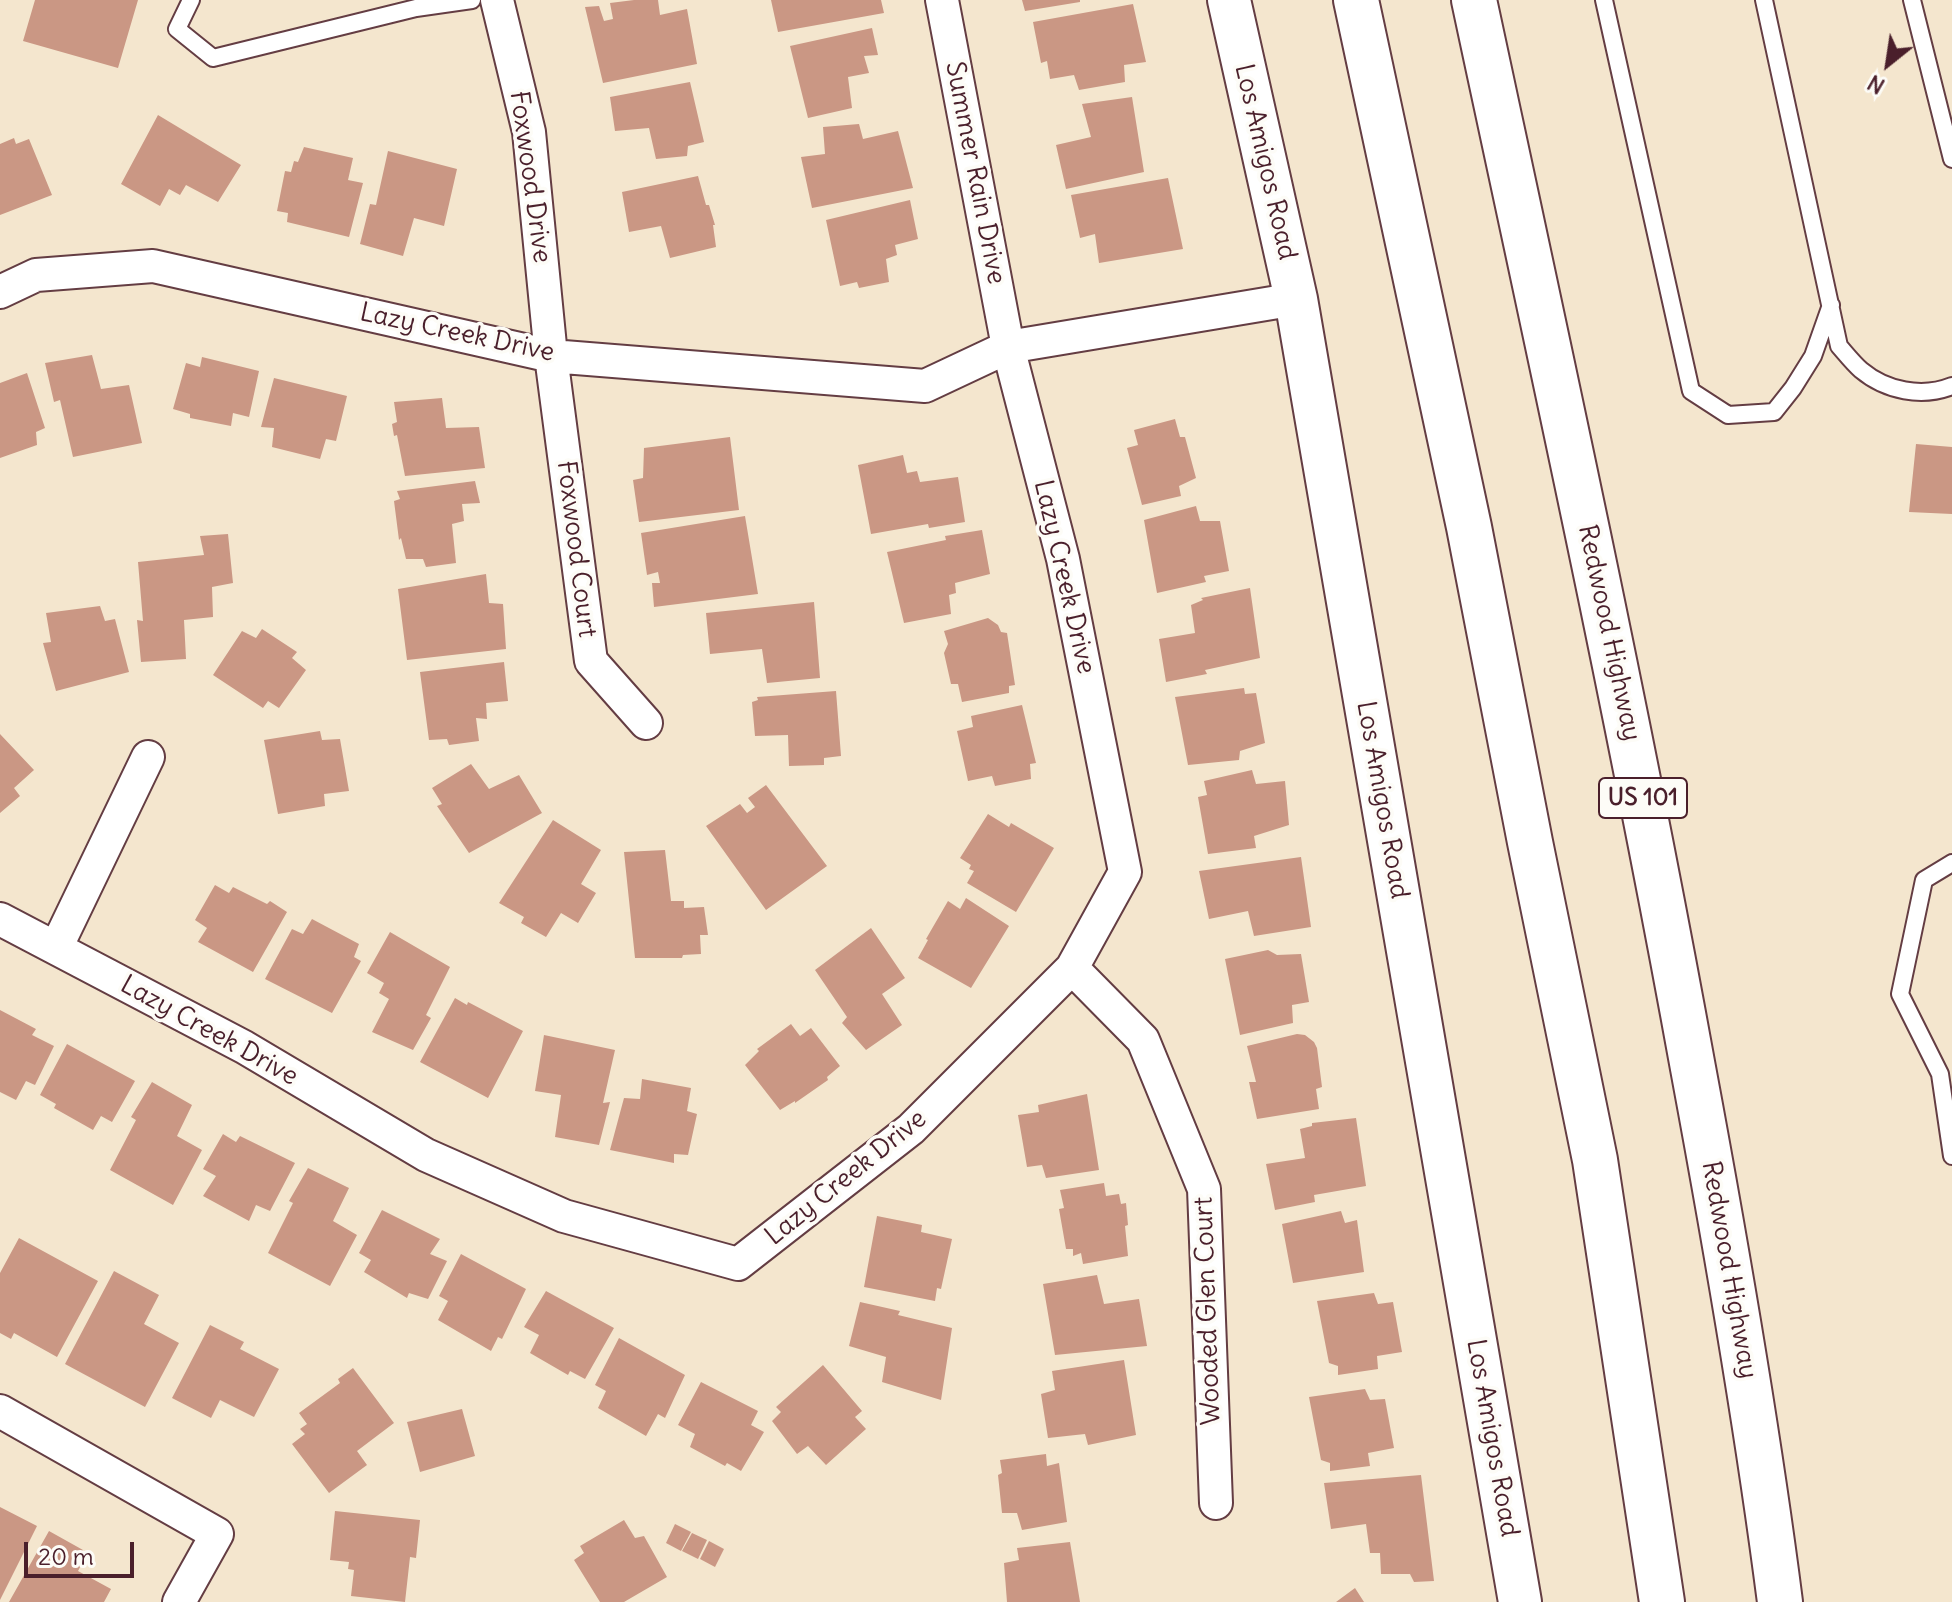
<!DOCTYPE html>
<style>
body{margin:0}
#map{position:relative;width:1952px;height:1602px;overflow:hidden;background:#f4e6ce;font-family:Delius,sans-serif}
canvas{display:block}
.north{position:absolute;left:1848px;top:24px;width:80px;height:80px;-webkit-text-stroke:6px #fdfcf7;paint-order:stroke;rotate:210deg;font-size:22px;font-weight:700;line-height:32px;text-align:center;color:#4a1f2b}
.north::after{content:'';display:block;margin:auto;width:28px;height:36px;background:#4a1f2b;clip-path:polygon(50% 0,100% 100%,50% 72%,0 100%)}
.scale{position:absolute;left:24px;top:1542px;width:110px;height:36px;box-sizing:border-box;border:4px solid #4a1f2b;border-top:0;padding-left:10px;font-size:24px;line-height:28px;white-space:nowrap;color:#4a1f2b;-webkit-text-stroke:6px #fdfcf7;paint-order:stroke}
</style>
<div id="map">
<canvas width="1952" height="1602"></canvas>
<div class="north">N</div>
<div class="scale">20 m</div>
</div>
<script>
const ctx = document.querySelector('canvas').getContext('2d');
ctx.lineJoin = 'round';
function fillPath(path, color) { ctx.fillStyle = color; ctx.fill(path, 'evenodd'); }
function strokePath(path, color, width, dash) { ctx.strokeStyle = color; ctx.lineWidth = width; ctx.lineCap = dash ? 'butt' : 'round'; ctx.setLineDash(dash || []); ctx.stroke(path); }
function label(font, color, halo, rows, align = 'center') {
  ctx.font = font + ' Delius,sans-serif'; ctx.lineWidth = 7; ctx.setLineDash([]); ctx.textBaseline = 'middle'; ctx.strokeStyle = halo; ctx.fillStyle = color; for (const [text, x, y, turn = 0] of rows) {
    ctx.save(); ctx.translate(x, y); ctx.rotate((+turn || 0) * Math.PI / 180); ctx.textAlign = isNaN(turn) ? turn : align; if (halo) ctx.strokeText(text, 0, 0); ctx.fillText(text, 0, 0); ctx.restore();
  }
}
fillPath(new Path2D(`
 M35,0h103l-20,68 -95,-27z
 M634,0h24l2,15 27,-6 10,55 -94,19 -18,-76 14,-1 5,15 9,-2 -3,-16z
 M771,0h110l3,13 -106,19z
 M1022,0h58v2l-55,9z
 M1133,4l13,58 -22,3 1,17 -46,8 -5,-15 -24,4 -3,-18 -6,2 -8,-41z
 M872,28l6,27 -14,1 5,17 -21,4 4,31 -44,10 -18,-72z
 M690,82l14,60 -16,4 -1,10 -31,3 -7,-31 -34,3 -5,-34z
 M1132,97l12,75 -78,17 -10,-44 35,-8 -9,-33z
 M158,115l83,50 -23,37 -32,-17 -6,10 -11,-6 -9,17 -39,-22z
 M859,124l4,15 35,-8 15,57 -101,20 -11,-51 24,-3 -2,-27z
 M14,138l2,6 13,-5 23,56 -52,20v-71z
 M304,147l49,11 -5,22 15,3 -14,54 -62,-15 1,-9 -11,-2 8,-40 6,1 3,-11 4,1z
 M388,151l69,18 -13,57 -30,-8 -11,38 -43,-12 10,-40 6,1z
 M698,176l8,29h3l6,20h-2l3,22 -46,11 -9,-32 -32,6 -7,-40z
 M1168,178l15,71 -84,14 -4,-29 -15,4 -9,-43z
 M910,200l8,39 -23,6 2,10 -11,4 3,23 -30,6 -2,-6 -17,4 -14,-66z
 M92,355l9,34 28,-4 13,58 -69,14 -13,-57 -6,2 -9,-39z
 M202,357l57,14 -10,46 -16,-4 -2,13 -41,-8v-4l-17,-5 13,-46 14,4z
 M27,373l18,55 -9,4 1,13 -37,13v-75z
 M274,378l73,18 -11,45 -10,-2 -6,20 -48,-12 2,-19 -13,-1z
 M442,398l4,30 33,-1 6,41 -80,8 -8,-41 -3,1 -2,-12 5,-2 -3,-20z
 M1175,419l5,18h5l11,41 -17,8 2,10 -39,9 -15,-57 11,-3 -4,-15z
 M730,437l9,73 -100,12 -6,-42 10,-2 1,-30z
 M1916,444l36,3v67l-43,-2z
 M903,455l4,18 10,-2 3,11 38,-5 7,45 -36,6 -1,-4 -57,10 -13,-69z
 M475,481l5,22 -18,1 2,17 -12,3 4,39 -30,4 -3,-8h-17l-5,-21 -2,2 -5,-39 6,-2 -3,-8z
 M1196,506l4,15h20l9,50 -25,5 2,6 -49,11 -13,-73z
 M745,516l13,78 -104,13 -2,-24h8l-2,-11 -11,3 -6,-42z
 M982,530l8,44 -35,9 1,10 -7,2 2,19 -47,9 -17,-71 59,-12 -1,-4z
 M228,534l5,49 -21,4 1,30 -29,3 2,39 -45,3 -4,-42 6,1 -5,-59 66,-7 -4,-19z
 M486,574l3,29 14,1 3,45 -99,11 -9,-71z
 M1250,588l10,70 -55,12 2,4 -41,8 -7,-43 36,-6 -4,-28 12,-5 -2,-2z
 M814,602l6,76 -53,5 -5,-34 -52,5 -4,-41z
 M100,606l5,15 10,-2 14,53 -73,19 -13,-48 8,-1 -5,-29z
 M988,618l10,7 3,7 6,1 8,52 -6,1v7l-47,9 -4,-18h-7l-7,-31 4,-9 -4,-13z
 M262,629l35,23 -5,6 14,12 -27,38 -11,-7 -5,7 -50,-33 29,-44 14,7z
 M504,662l4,39 -22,2 1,16 -11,-1 3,23 -30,4 -2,-6 -18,1 -9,-68z
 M1244,688l1,6 11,-1 9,50 -25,8 -1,9 -51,5 -13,-68z
 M836,691l5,65 -17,2v7l-35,1 -1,-31 -33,1 -3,-34 6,-2 -1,-3z
 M1022,705l14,58 -6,1 1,15 -36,7 -3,-10 -24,5 -11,-50 16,-4 -2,-11z
 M320,731l2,9 18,-1 9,52 -25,3 1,12 -47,8 -14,-74z
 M0,734l34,36 -20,18 6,8 -20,17z
 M471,764l18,25 30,-14 23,38 -73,40 -32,-47 5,-2 -10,-16z
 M1252,770l4,14 29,-3 4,44 -35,11 2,12 -48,6 -10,-57 9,-2 -3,-14z
 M766,785l61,81 -61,44 -60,-84 34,-22 7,9 8,-6 -7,-9z
 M988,814l21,13 2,-4 43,25 -38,64 -49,-29 7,-12 -5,-2 2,-4 -11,-7z
 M553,820l48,30 -20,34 15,9 -18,30 -17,-10 -15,24 -25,-14 3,-6 -25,-14z
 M665,850l6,51h13v7l20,-1 4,28h-8l1,19 -18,1 -1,3h-47l-11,-106z
 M1301,857l10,70 -57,9 -6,-25 -39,8 -10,-48z
 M215,885l14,8 4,-6 34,17 3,-3 17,11 -34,60 -55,-30 9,-14 -12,-8z
 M966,898l43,28 -38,62 -53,-30 10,-18 -2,-1 22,-38 12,8z
 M312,919l47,25 -5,13 7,4 -29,52 -67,-34 27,-50 11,5z
 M871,928l34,50 -23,16 20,31 -36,25 -24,-27 5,-6 -32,-47z
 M390,932l60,35 -24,48 5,3 -18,32 -41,-18 17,-33 -10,-6 5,-10 -17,-10z
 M1268,950l9,5 24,-1 8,48 -17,3 1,18 -53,12 -15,-76z
 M455,998l12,7 1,-3 55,29 -35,67 -68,-36z
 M0,1010l36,19 -4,6 22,11 -19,39 -9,-4 -10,19 -16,-8z
 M791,1024l9,12 11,-8 29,38 -13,11 1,3 -33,23v-2l-15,9 -35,-45 14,-14 -2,-2z
 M1297,1034l8,1 9,7 3,6 5,39 -6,2 3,20 -62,10 -8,-37h7l-9,-36z
 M544,1035l71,15 -12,53 7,-1 -11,43 -44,-8 6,-42 -26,-4z
 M67,1044l68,37 -23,41 -11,-6 -8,14 -39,-22 2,-4 -16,-9z
 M642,1079l49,9 -4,23 10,3 -9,41 -14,-1v9l-64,-13 14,-52 16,1z
 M152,1082l40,23 -15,31 25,14 -29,55 -63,-35 26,-50 -5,-3z
 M1087,1094l12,76 -53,8 -4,-13 -15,2 -9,-52 21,-3 -1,-7z
 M1356,1118l10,68 -52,9 1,7 -40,8 -9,-46 39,-6 -5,-29 12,-3v-3z
 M223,1134l13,8 4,-6 55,27 -25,48 -14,-6 -7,16 -46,-25 13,-20 -13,-7z
 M308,1168l41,20 -16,33 24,14 -27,51 -62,-33 25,-50 -4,-2z
 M1104,1183l2,13 13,-2 2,10 5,-1 2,22 -3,1 3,30 -45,8 -2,-11 -8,3v-7h-7l-7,-40 5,-1 -4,-18z
 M382,1210l58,29 -10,15 17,7 -19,38 -19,-6 -2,5 -43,-26 7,-12 -12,-7z
 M1341,1211l4,12 12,-3 7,52 -71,11 -11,-59z
 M877,1216l45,9 -1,7 31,7 -11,50 -4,-1 -2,13 -71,-14z
 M19,1238l79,43 -41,76 -43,-24 -3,6 -11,-6v-60z
 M461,1254l65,35 -24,50 -4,-2 -7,14 -53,-31 10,-19 -9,-5z
 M114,1271l45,24 -15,29 35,19 -34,64 -80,-43z
 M1097,1275l7,29 35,-5 8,47 -92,9 -12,-71z
 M546,1291l68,37 -29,51 -15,-8 -2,4 -38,-22 9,-18 -15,-8z
 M1374,1293l4,11 15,-2 9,50 -25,4 1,13 -40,6v-9l-9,-3 -12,-62z
 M860,1302l40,9 -2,4 54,13 -11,72 -59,-18 4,-25 -37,-11z
 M210,1325l34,17 -4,7 39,20 -25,48 -34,-17 -9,18 -39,-20z
 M619,1338l66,37 -20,43 -7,-4 -12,22 -48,-28 8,-17 -11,-6z
 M1124,1360l12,75 -48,10 -3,-11 -37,4 -7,-44 14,-4 -3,-19z
 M823,1365l39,46 -7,6 11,12 -40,36 -18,-19 -11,8 -25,-33 9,-9 -5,-5z
 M353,1368l41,55 -37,28 10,14 -38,28 -37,-49 13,-10 -5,-5 7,-5 -8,-11 41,-30 -2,-4z
 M701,1382l57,29 -7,14 13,7 -23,39 -14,-8 -2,3 -35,-19 5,-13 -17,-9z
 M1365,1389l5,11 15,-1 9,49 -26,5 2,13 -40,5v-8l-9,-3 -12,-63z
 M462,1409l13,47 -55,16 -13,-50z
 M1046,1454l1,12 12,-3 8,59 -45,8 -5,-17h-15l-4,-38 4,-2 -2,-13z
 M1421,1475l13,106 -20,1 -4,-8h-29l-1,-21h-10l-4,-29 -35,5 -7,-46z
 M0,1507l37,19 -37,74z
 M335,1511l85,9 -4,38 -6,-1 -5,45 -54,-6 3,-26 -6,-1 1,-7 -19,-2z
 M624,1520l11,18 9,-2 23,41 -43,25h-24l-26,-42 10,-7 -4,-7z
 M675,1524l16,8 -10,19 -15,-8z
 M49,1531l34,19 -3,5 5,3 -7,13 33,18 -7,13h-95z
 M692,1533l15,7 -9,19 -16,-8z
 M709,1541l15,8 -9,18 -15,-8z
 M1070,1542l10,60h-73l-3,-39 15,-3 -2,-12z
 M1355,1588l9,14h-28z`), '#ca9784');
const service = new Path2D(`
 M191,0l-14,29 36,29 203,-50 56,-8
 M1604,0l87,391 37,24 46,-3 19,-24 20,-32 18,-51
 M1764,0l75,346c7,8 14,17 22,24 25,21 61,28 91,16
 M1912,0l40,159
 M1952,863l-28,17 -24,114 40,80 12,82`);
const minor = new Path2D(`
 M497,0l32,132 22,224 40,305 55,62
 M942,0l66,347 288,-48
 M0,292l36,-17 117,-9 398,90 374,30 83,-39 55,212 62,313 -53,96 -161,161 -173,135 -174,-48 -138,-61 -182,-108 -244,-128
 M56,948l92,-191
 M1072,968l71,72 61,149 12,314
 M0,1411l217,123 -38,68`);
const tertiary = new Path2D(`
 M1229,0l67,299 224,1303`);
const motorway = new Path2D(`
 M1356,0l113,527 61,315 65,318 67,442
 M1474,0c76,355 154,710 219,1068 33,177 64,355 87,534`);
strokePath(service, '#643d43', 20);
strokePath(minor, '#643d43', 36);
strokePath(tertiary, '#643d43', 46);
strokePath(motorway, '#643d43', 48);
strokePath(service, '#fff', 16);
strokePath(minor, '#fff', 32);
strokePath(tertiary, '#fff', 42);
strokePath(motorway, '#fff', 44);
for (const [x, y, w] of [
 [1643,798,88]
]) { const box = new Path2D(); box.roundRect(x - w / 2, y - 20, w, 40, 6); ctx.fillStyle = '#fdfcf7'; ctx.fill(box); strokePath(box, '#4a1f2b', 2); }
label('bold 24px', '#4a1f2b', null, [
 ["US 101",1643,798]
]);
label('26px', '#4a1f2b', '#fdfcf7', [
 ["Los Amigos Road",1265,162,77],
 ["Summer Rain Drive",975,173,79],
 ["Foxwood Drive",530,177,82],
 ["Lazy Creek Drive",457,333,12],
 ["Foxwood Court",576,549,83],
 ["Lazy Creek Drive",1064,577,77],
 ["Redwood Highway",1609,633,78],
 ["Los Amigos Road",1382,800,80],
 ["Lazy Creek Drive",209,1031,29],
 ["Lazy Creek Drive",846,1178,-39],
 ["Redwood Highway",1729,1270,80],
 ["Wooded Glen Court",1208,1311,-92],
 ["Los Amigos Road",1492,1438,80]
]);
</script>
